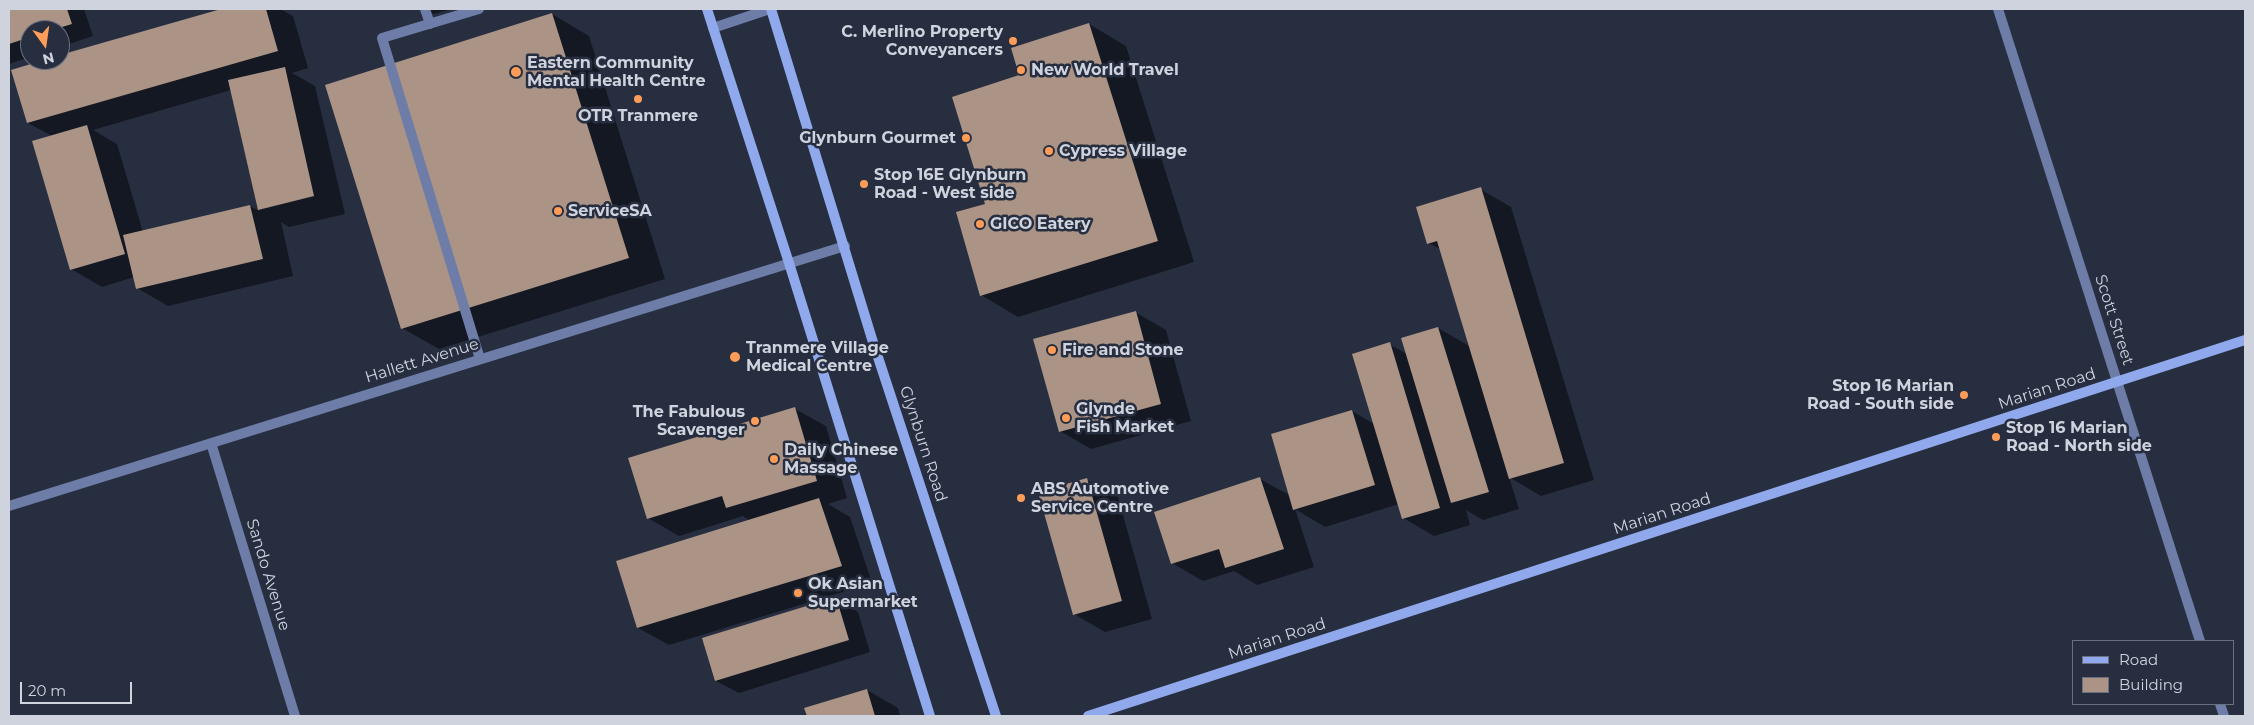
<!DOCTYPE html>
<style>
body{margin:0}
#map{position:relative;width:2254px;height:725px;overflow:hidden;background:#272e40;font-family:Montserrat,sans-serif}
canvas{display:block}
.frame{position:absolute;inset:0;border:10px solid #ced3de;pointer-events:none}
.legend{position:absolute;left:2072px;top:640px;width:162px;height:65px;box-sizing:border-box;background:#272e40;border:1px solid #6a707f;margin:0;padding:6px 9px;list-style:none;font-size:15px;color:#ced3de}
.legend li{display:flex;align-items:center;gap:10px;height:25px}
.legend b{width:25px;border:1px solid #6a707f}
.north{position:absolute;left:20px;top:20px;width:50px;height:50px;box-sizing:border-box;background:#272e40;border:1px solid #6a707f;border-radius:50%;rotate:166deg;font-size:14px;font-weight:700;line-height:20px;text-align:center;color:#ced3de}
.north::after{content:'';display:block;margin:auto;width:18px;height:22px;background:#fe9c58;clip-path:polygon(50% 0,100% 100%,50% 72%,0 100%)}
.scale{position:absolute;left:20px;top:682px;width:112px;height:22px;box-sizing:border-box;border:2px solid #ced3de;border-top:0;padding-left:6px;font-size:15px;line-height:18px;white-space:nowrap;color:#ced3de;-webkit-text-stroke:4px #272e40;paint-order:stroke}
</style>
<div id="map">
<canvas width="2254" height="725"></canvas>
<div class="frame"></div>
<ul class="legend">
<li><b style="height:6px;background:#90a9ed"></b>Road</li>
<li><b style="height:14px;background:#ab9486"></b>Building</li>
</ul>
<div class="north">N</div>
<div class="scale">20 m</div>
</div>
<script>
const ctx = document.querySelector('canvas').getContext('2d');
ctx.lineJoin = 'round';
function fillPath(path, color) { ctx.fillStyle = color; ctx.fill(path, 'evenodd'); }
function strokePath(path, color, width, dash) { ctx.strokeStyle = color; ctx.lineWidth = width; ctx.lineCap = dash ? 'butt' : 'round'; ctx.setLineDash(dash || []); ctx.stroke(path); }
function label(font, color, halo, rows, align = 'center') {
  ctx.font = font + ' Montserrat,sans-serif'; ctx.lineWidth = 5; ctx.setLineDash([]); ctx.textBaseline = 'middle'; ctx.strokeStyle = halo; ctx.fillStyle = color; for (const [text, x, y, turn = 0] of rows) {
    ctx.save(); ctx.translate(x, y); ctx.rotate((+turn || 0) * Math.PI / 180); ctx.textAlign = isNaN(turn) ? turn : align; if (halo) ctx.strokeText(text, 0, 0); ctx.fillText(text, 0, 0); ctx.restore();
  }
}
fillPath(new Path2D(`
 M9,9h75l9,27 -33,11v-17h-30v27l-21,7z
 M225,9h55l13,7 15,52 -16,5 23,13 30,128 -56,13 -8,-5 12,54 -125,30 -31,-18 -3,-11 -32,10 -31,-18 -19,-133 -24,-13 21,-63h11v-3zM231,90l28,121 -9,-5 -107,26 -26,-88 -24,-14z
 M425,9h27l-18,5z
 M552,14l37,22 76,243 -226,70 -37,-21z
 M1089,24l37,22 68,216 -176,55 -37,-22 6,-90z
 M1480,189l31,18 83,273 -53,16 -32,-19 10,32 -36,11 -17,-10 4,15 -36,11 -31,-18 -4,-14 -74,23 -30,-18 19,58 -57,18 -23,-14 -31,10 -31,-18 88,-84 31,17 61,-85 22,13 15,-80 18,10 31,-26 33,19 -29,-97 -14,-7z
 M1135,312l31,18 25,91 -100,28 -31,-18z
 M795,409l31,17 21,72 -19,6 22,13 22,66 -203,62 -31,-17 112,-107 -7,-5 -64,20 -31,-18z
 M1087,480l31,17 34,122 -47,13 -31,-18z
 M836,599l22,13 12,40 -131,41 -23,-12 -12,-42z
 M867,690l31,18 2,8h-92l-2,-7z`), '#0007');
fillPath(new Path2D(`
 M9,9h58l5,15 -20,6h-22v7l-21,7z
 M221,9h45l12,42 -251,72 -16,-53 33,-10h16v-5z
 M552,13l77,245 -228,71 -76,-244z
 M1089,23l69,218 -178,55 -24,-84 29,-8 -33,-107 67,-22 -8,-27z
 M285,67l29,129 -56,14 -30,-130z
 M87,125l38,129 -55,16 -38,-129z
 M1481,187l83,276 -55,16 -72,-238 -10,3 -11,-37z
 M250,205l13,54 -127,30 -13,-54z
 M1136,311l25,93 -102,28 -26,-93z
 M1438,327l51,165 -38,11 -50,-165z
 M1390,342l50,166 -38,11 -50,-165z
 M795,407l22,74 -91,27 -4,-12 -75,23 -19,-61z
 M1352,410l23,75 -82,25 -22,-76z
 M1260,477l24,72 -59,19 -6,-19 -48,15 -17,-52z
 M1087,478l35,123 -49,14 -35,-123z
 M819,498l23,68 -205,62 -21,-67z
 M836,597l13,43 -134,41 -13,-43z
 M867,689l8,27h-68l-3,-8z`), '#ab9486');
strokePath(new Path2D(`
 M425,9l5,15
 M479,9l-97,29 98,321`), '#6d7da7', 10);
strokePath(new Path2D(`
 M1998,9l202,632
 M713,28l57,-19
 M211,443l84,273
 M9,506l836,-260
 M2220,704l4,12`), '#6d7da7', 10);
strokePath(new Path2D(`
 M707,9l82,254 141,453
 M771,9l101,330 124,377
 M1088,716l1157,-376`), '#90a9ed', 10);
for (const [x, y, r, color] of [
 [1013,41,5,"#fe9c58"],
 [1021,70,5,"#fe9c58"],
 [516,72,6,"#fe9c58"],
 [638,99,5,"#fe9c58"],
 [966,138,5,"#fe9c58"],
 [1049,151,5,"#fe9c58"],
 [864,184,5,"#fe9c58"],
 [558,211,5,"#fe9c58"],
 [980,224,5,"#fe9c58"],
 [1052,350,5,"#fe9c58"],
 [735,357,6,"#fe9c58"],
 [1964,395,5,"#fe9c58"],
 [1066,418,5,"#fe9c58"],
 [755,421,5,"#fe9c58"],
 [1996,437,5,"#fe9c58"],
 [774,459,5,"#fe9c58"],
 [1021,498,5,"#fe9c58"],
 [798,593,5,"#fe9c58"]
]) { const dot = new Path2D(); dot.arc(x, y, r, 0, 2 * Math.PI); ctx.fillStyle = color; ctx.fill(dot); strokePath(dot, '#272e40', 2); }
label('bold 16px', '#ced3de', '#272e40', [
 ["C. Merlino Property",1003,32,"right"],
 ["Conveyancers",1003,50,"right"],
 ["Eastern Community",527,63],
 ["Mental Health Centre",527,81],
 ["New World Travel",1031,70],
 ["OTR Tranmere",638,116,"center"],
 ["Glynburn Gourmet",956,138,"right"],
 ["Cypress Village",1059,151],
 ["Stop 16E Glynburn",874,175],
 ["Road - West side",874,193],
 ["ServiceSA",568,211],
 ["GICO Eatery",990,224],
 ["Tranmere Village",746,348],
 ["Medical Centre",746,366],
 ["Fire and Stone",1062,350],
 ["Stop 16 Marian",1954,386,"right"],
 ["Road - South side",1954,404,"right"],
 ["Glynde",1076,409],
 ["Fish Market",1076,427],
 ["The Fabulous",745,412,"right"],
 ["Scavenger",745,430,"right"],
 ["Stop 16 Marian",2006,428],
 ["Road - North side",2006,446],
 ["Daily Chinese",784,450],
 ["Massage",784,468],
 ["ABS Automotive",1031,489],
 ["Service Centre",1031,507],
 ["Ok Asian",808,584],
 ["Supermarket",808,602]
], 'left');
label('16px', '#ced3de', '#272e40', [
 ["Scott Street",2114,320,72],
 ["Hallett Avenue",422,361,-17],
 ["Marian Road",2047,389,-18],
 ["Glynburn Road",923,444,72],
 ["Marian Road",1662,514,-18],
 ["Sando Avenue",268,575,73],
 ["Marian Road",1277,639,-18]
]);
</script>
